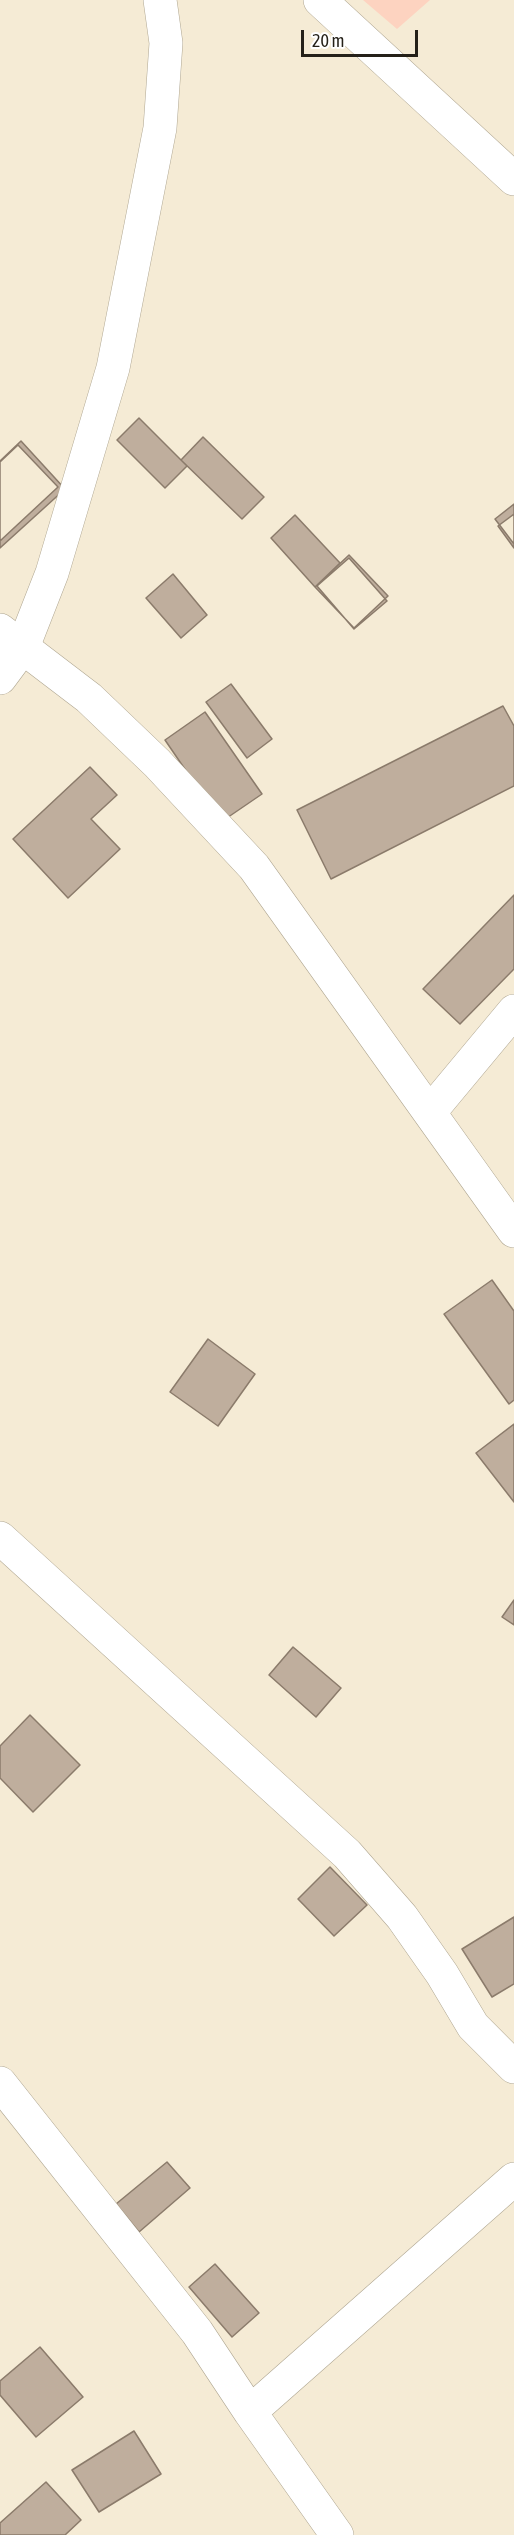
<!DOCTYPE html>
<style>
body{margin:0}
#map{position:relative;width:514px;height:2535px;overflow:hidden;background:#f5ebd5;font-family:"Asap Condensed",sans-serif}
canvas{display:block}
.scale{position:absolute;left:301px;top:30px;width:117px;height:27px;box-sizing:border-box;border:3px solid #252119;border-top:0;padding-left:8px;font-size:18px;line-height:21px;white-space:nowrap;color:#252119;-webkit-text-stroke:4px #fff;paint-order:stroke}
</style>
<div id="map">
<canvas width="514" height="2535"></canvas>
<div class="scale">20 m</div>
</div>
<script>
const ctx = document.querySelector('canvas').getContext('2d');
ctx.lineJoin = 'round';
function fillPath(path, color) { ctx.fillStyle = color; ctx.fill(path, 'evenodd'); }
function strokePath(path, color, width, dash) { ctx.strokeStyle = color; ctx.lineWidth = width; ctx.lineCap = dash ? 'butt' : 'round'; ctx.setLineDash(dash || []); ctx.stroke(path); }
fillPath(new Path2D(`
 M363,0h67l-33,29z`), '#fdd3c0');
const building = new Path2D(`
 M139,418l48,48 -22,22 -48,-48z
 M203,437l61,60 -22,22 -61,-59z
 M21,441l44,48 -65,59v-87z
 M18,445l40,42 -58,54v-79z
 M514,504v40l-19,-25z
 M514,514v34l-16,-22z
 M295,515l45,48 -25,24 -44,-49z
 M349,555l39,41 -34,32 -39,-41z
 M349,558l38,43 -33,28 -37,-43z
 M173,574l34,41 -26,23 -35,-40z
 M231,684l41,55 -25,19 -41,-56z
 M503,706l11,20v60l-183,93 -34,-69z
 M205,712l57,82 -41,28 -56,-82z
 M90,767l27,28 -26,24 29,30 -52,49 -55,-59z
 M514,895v74l-54,55 -37,-35z
 M492,1280l22,31v89l-5,4 -65,-90z
 M208,1339l47,35 -37,52 -48,-34z
 M514,1424v78l-38,-49z
 M514,1600v25l-12,-8z
 M293,1647l48,41 -25,29 -47,-42z
 M30,1715l50,50 -47,47 -33,-34v-32z
 M330,1867l37,38 -33,31 -36,-37z
 M514,1917v67l-22,13 -30,-48z
 M167,2162l23,26 -51,44 -23,-28z
 M215,2264l44,49 -27,24 -43,-50z
 M40,2347l43,50 -47,40 -36,-42v-14z
 M134,2431l27,43 -62,38 -27,-42z
 M46,2482l35,38 -16,15h-65v-12z`);
fillPath(building, '#bfae9d');
strokePath(building, '#8b7b6b', 1.5);
const street = new Path2D(`
 M320,0l194,179
 M23,647l29,-74 61,-205 47,-240 6,-85 -6,-43
 M430,1112l84,-101
 M0,1538l347,316 55,63 40,57 31,52 41,41
 M0,2083l197,249 53,80 87,123
 M250,2412l264,-233`);
const secondary = new Path2D(`
 M0,630l89,68 68,65 97,104 260,364
 M0,678l23,-31`);
strokePath(street, '#afa691', 34);
strokePath(secondary, '#afa691', 34);
strokePath(street, '#fff', 33);
strokePath(secondary, '#fff', 33);
</script>
